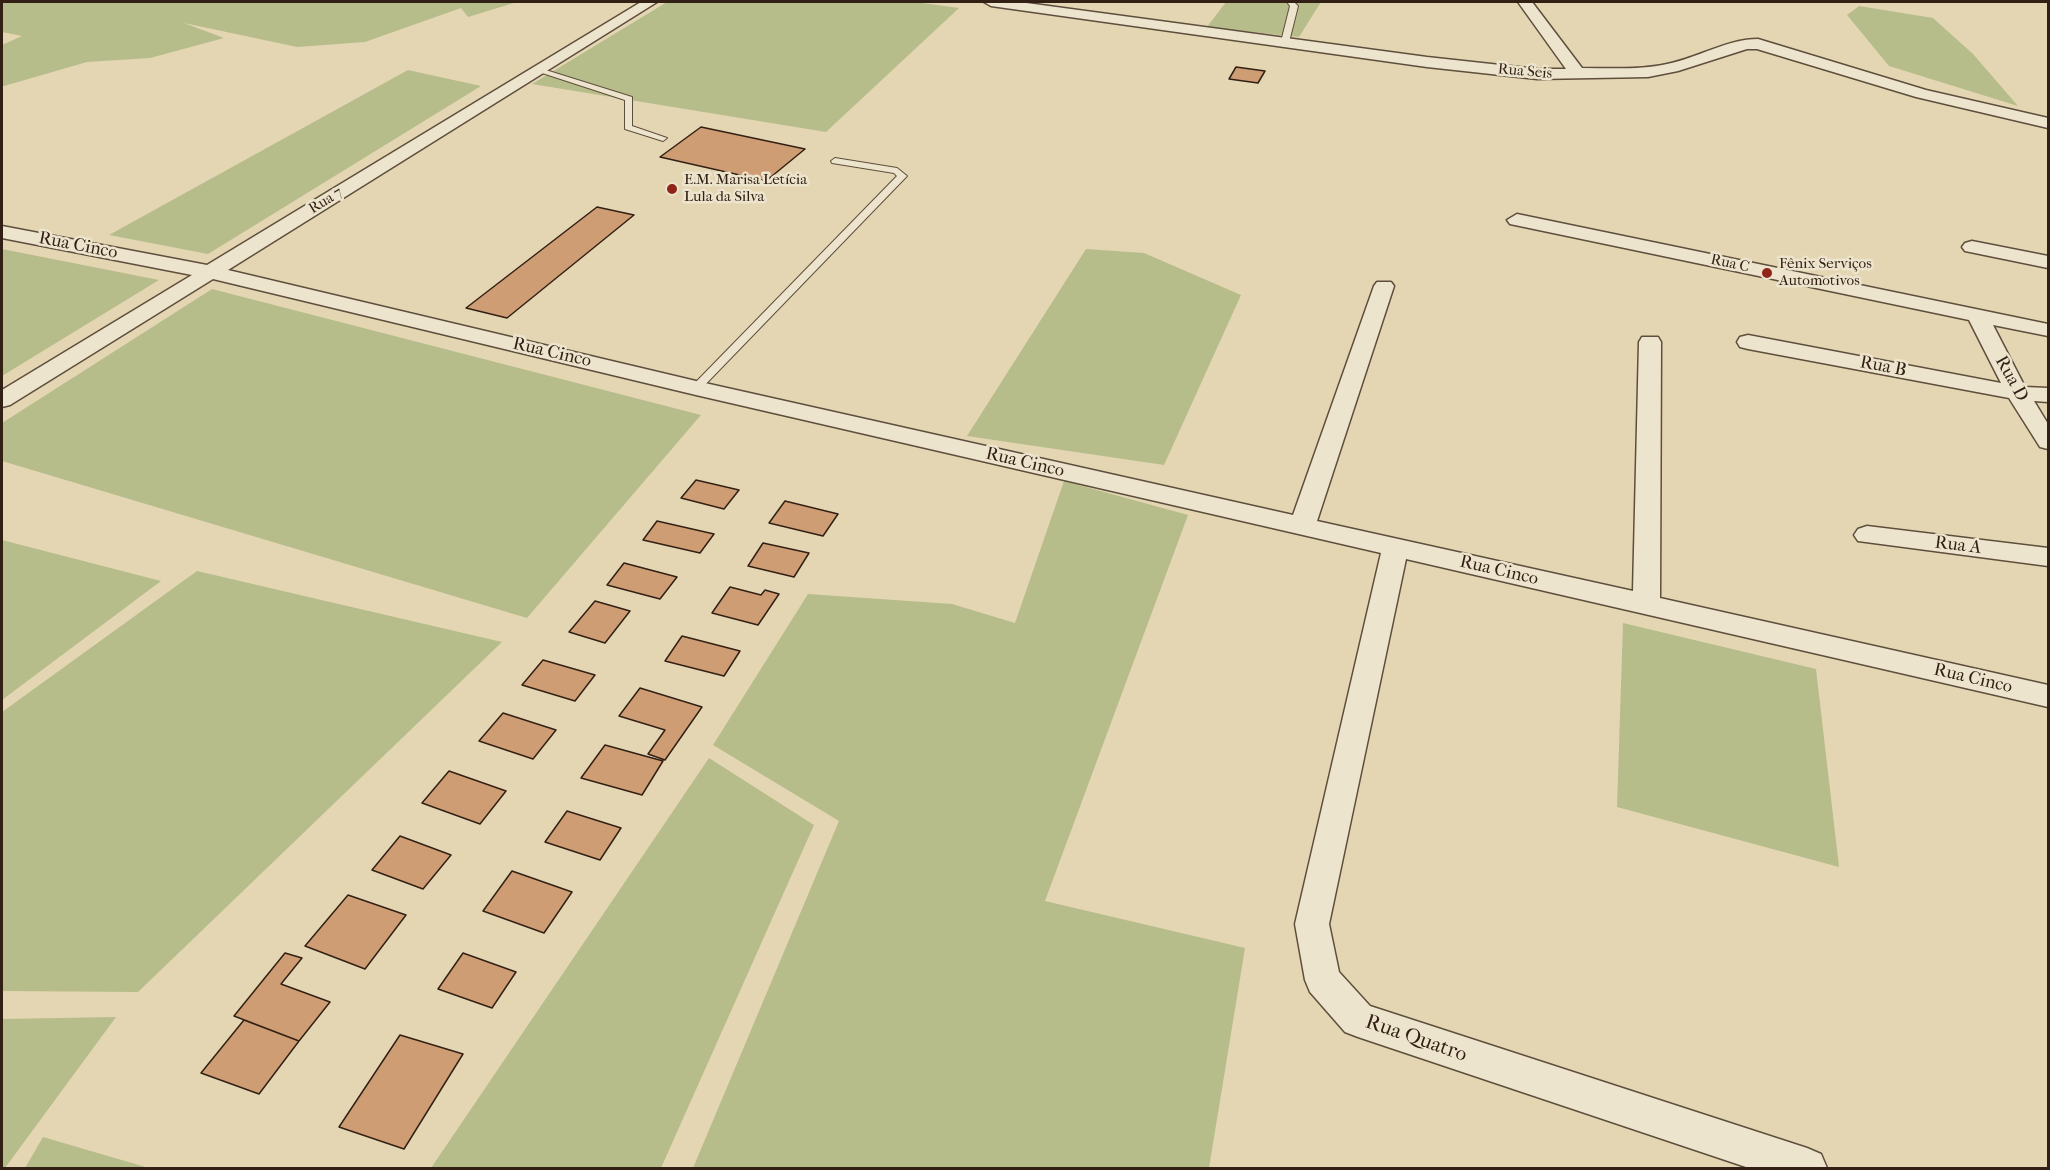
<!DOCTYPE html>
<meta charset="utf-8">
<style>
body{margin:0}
#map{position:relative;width:2050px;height:1170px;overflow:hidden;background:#e4d6b3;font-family:"IM FELL French Canon",serif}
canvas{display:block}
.frame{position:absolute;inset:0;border:3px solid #322014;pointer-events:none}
</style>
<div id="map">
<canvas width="2050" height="1170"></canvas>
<div class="frame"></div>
</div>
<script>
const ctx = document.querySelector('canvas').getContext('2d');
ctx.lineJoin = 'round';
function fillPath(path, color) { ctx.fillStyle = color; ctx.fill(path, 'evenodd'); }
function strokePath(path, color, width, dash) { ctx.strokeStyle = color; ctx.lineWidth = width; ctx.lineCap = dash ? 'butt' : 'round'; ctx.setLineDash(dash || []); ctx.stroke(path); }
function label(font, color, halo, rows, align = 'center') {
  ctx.font = font + ' "IM FELL French Canon",serif'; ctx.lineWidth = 5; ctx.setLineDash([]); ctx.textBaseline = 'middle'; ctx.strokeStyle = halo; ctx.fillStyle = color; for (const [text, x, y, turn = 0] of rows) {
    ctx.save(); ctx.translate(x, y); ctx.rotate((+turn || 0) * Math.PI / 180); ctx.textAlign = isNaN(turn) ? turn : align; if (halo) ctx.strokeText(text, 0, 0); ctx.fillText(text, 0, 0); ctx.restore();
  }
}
fillPath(new Path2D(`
 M2,2h515l-49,15 -7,-9 -96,34 -68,5 -113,-24 40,15 -74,20 -63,4 -83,24 -2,-1v-40l20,-9 -20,-4z
 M667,2h248l44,6 -133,124 -294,-48z
 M1226,2h95l-22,35 -92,-10z
 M1859,6l74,12 40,36 45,52 -129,-40 -42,-51z
 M408,70l73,16 -273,168 -99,-19z
 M2,249l157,31 -157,96z
 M1086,249l58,4 97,42 -77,170 -197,-29z
 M212,289l489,126 -174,203 -525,-157v-38z
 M1064,481l124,34 -143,386 200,47 -36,220h-516l146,-347 -126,-76 95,-151 144,10 63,19z
 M2,540l159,41 -159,119z
 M197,571l305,71 -364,350 -136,-1v-279z
 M1623,623l193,46 23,198 -222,-60z
 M709,758l105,67 -153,343h-230z
 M116,1017l-111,151h-3v-149z
 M43,1137l106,31h-124z`), '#b6bd8b');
const building = new Path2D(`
 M1236,67l29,4 -7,12 -29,-4z
 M701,127l104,22 -39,32 -106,-24z
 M597,207l37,8 -127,103 -41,-10z
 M696,480l43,10 -15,19 -43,-11z
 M785,501l53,13 -15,22 -54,-13z
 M657,521l57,13 -14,19 -57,-13z
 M763,543l46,10 -15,24 -46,-11z
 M624,563l53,14 -17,22 -53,-14z
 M730,587l31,8 4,-5 14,4 -21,31 -46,-12z
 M595,601l35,10 -25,32 -36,-11z
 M682,636l58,15 -16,25 -59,-15z
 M543,660l52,15 -20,26 -53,-16z
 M640,688l62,19 -37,53 -17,-6 17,-24 -46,-14z
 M503,713l53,17 -23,29 -54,-18z
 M605,745l58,16 -21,34 -61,-17z
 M449,771l57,20 -26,33 -58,-21z
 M567,811l54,17 -21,32 -55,-18z
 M400,836l51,19 -28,34 -51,-19z
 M512,871l60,21 -28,41 -61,-22z
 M348,895l58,20 -41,54 -60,-23z
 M285,953l17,5 -21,26 49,18 -31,39 -65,-25z
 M463,953l53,19 -24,36 -54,-19z
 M244,1020l55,21 -40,53 -58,-21z
 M400,1035l63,19 -59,95 -65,-22z`);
fillPath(building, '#cf9d74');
strokePath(building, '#322014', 1.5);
const service = new Path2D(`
 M1287,2h7l4,4 -9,36 -4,2 -4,-2 9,-36z
 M536,67l96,30v29l35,12 -4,3 -38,-12v-29l-89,-29z
 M835,158l62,10 10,8 -207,214h-8v-4l205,-210 -3,-3 -62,-10 -1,-2z`);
const minor = new Path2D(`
 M641,2h16l-429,268 468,111 597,134 81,-229 3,-4h14l3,4 -77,235 316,70 6,-249 3,-5h16l3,5 -1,256 388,87v22l-642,-148 -77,365 10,48 31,34 437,142 14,6 6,14h-78l-391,-131 -13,-5 -35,-40 -5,-12 -10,-56 86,-371 -685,-158 -483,-116 -203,126 -8,2v-17l190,-115 -190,-37v-12l205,39z
 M984,2h35l408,55 110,12h29l-48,-67h14l50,66c28,0 58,2 85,-4 31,-6 60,-25 91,-25l168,51 122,28v10l-132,-31 -159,-48h-10l-69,22 -30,6 -111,2 -110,-12 -436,-61z
 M1517,214l531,110v12l-55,-11 32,62 23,1v14l-14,-1 14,23v25l-8,-2 -31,-49 -261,-49 -8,-2 -3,-5 3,-5 8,-2 253,48 -32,-63 -459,-96 -3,-4z
 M1972,241l76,15v12l-83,-17 -3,-4 3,-4z
 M1867,526l181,22v18l-190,-25 -4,-6 4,-6z`);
strokePath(service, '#5e4e3c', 2);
strokePath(minor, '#5e4e3c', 3);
fillPath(service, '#ede4ce');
fillPath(minor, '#ede4ce');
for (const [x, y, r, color] of [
 [672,189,6,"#8f2418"],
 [1767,273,6,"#8f2418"]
]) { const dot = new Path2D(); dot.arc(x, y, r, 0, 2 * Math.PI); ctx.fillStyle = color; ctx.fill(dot); strokePath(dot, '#ede4ce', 2); }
label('15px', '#322014', '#ede4ce', [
 ["Rua Seis",1525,72,5],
 ["Rua 7",326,201,-32],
 ["Rua C",1730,264,12]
]);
label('15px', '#322014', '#ede4ce', [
 ["E.M. Marisa Letícia",684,180],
 ["Lula da Silva",684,197],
 ["Fênix Serviços",1779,264],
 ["Automotivos",1779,281]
], 'left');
label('18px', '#322014', '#ede4ce', [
 ["Rua Cinco",78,246,11],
 ["Rua Cinco",552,353,13],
 ["Rua B",1883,367,11],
 ["Rua D",2011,379,61],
 ["Rua Cinco",1025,463,13],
 ["Rua A",1958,546,7],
 ["Rua Cinco",1499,571,13],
 ["Rua Cinco",1973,679,13]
]);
label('21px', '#322014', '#ede4ce', [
 ["Rua Quatro",1416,1039,19]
]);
</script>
